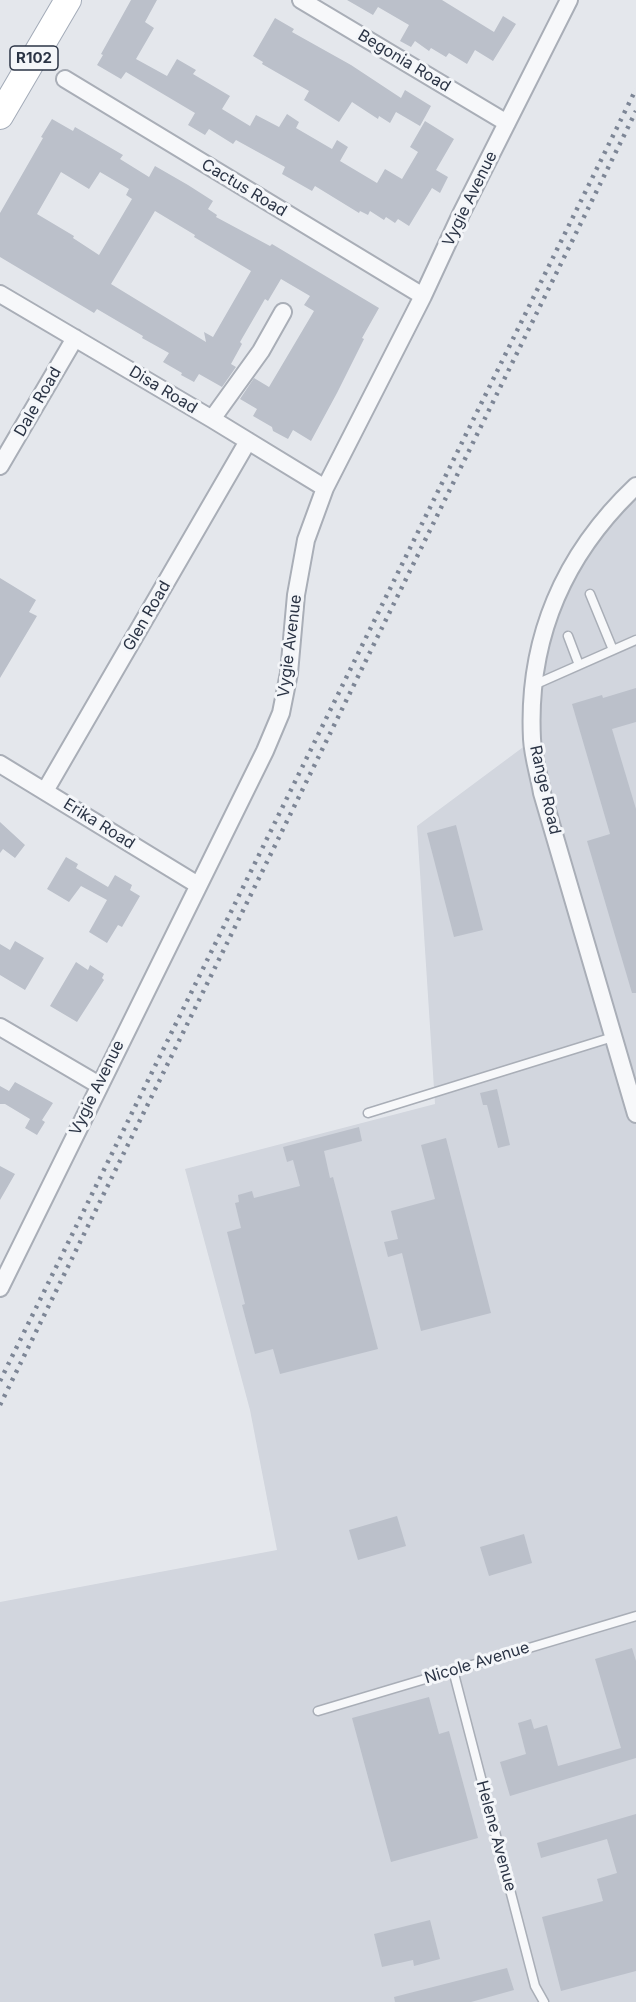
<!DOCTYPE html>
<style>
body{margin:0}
canvas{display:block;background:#e4e7ec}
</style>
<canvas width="636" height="2002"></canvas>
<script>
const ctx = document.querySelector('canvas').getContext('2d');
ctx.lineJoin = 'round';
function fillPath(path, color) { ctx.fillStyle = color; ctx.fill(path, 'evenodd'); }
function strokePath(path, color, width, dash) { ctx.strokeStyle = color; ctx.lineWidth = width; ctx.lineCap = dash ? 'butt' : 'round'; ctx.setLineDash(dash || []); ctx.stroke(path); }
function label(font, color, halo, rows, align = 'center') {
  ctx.font = font + ' Inter,sans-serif'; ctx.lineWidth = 6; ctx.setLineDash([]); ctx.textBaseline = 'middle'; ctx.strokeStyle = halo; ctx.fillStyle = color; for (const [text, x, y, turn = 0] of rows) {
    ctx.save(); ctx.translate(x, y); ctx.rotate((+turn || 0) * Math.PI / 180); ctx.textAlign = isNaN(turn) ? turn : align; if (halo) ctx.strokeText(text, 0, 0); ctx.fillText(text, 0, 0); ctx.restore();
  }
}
fillPath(new Path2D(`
 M636,483v1519h-636v-400l277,-52 -27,-140 -65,-241 250,-65 -18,-278 113,-84 16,-125z`), '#d2d6de');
fillPath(new Path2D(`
 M131,0h26l-12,22 9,6 -18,31 31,17 10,-17 19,11 -3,4 37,22 -8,13 28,17 6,-11 23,12 8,-13 12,8 -3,6 36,21 5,-9 11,7 -8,14 37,22 8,-14 17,10 16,-27 -8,-5 15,-26 29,18 -18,31 12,7 -8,16 -8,-5 -23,38 -11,-7 -3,4 -9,-6 -2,3 -14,-9 -2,4 -8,-4 -1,2 -44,-27 -3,5 -30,-17 3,-7 -49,-27 -3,4 -24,-15 -4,6 -17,-10 7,-12 -69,-41 -5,7 -24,-14 6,-10 -2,-1z
 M347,0h95l52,32 9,-16 13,8 -23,37 -18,-11 -8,14 -18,-11 -3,4 -15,-9 -2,3 -14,-10 -4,6 -11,-6 9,-16 -31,-18 -5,8z
 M275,18l19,11 -2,3 59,33 50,33 4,-8 26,16 -11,20 -24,-14 -6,11 -11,-7 -1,3 -26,-17 -13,20 -35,-22 5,-9 -47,-27 1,-2 -10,-6z
 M52,119l21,12 2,-4 48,28 -3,4 29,18 6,-11 33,19 25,16 -5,8 9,6 -1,2 54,29 2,-2 107,64 -17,30 2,1 -27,54 -26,48 -18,-11 -5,9 -15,-8 -1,-4 -19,-11 4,-7 -17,-10 14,-21 15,9 45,-76 -10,-6 6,-9 -29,-17 -13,22 -3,-2 -25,43 2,2 -11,20 5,3 -14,20 -23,-13 -5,8 -13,-7 1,-2 -19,-11 6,-9 -27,-15 1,-2 -46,-27 -3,4 -94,-56v-44l43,-75 -2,-1zM61,172l28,17 11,-17 29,17 -3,6 6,4 -33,56 -26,-17 1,-2 -37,-22zM155,211l40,24 -1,2 57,34 -38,66 -9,-5 2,10 -95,-58z
 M0,578l36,22 -7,12 8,4 -37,62z
 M636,688v34l-24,7 24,80v184h-4l-45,-152 23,-7 -38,-130 30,-9 1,3z
 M0,822l25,23 -10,13 -12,-9 -3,4z
 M456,825l27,105 -29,7 -27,-104z
 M66,857l12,7 -2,4 32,19 7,-12 17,10 -2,5 10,6 -18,31 -4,-2 -11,18 -18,-11 18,-32 -26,-14 -12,16 -22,-13z
 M15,941l29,17 -19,32 -25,-15v-31l10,6z
 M76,962l12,8 2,-5 14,9 -2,4 2,2 -27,42 -27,-16z
 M15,1082l38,21 -11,17 3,2 -8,13 -12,-7 5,-9 -25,-15h-5v-18l9,5z
 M497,1089l13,56 -12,3 -11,-43h-4l-3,-12z
 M359,1127l3,14 -38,10 6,27 3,-1 45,172 -98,25 -7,-25 -18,5 -13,-49 3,-1 -18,-72 14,-4 -6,-25 4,-1 -1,-7 14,-4 2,7 46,-12 -7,-26 -6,2 -4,-15z
 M446,1138l45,175 -70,18 -19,-78 -14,4 -4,-15 14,-3 -7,-28 44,-12 -14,-54z
 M0,1166l15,8 -15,26z
 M397,1516l9,30 -48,14 -9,-30z
 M524,1534l8,29 -43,13 -9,-29z
 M632,1648l4,13v97l-126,38 -10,-34 26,-8 -8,-31 13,-4 3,10 13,-4 11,41 63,-18 -26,-89z
 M429,1697l10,37 10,-3 29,107 -87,24 -39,-144z
 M636,1814v157l-75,20 -19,-74 61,-16 -6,-22 20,-6 -10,-34 -66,19 -4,-15z
 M430,1920l10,39 -26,7 -1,-6 -31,7 -8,-33z
 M507,1968l7,22 -43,12h-76l-1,-5z`), '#bbc0ca');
const lane = new Path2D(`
 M590,594l23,56
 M568,636l11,29
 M534,685l102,-45
 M368,1113l245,-76
 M453,1670l82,316 9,16
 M318,1711l318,-95`);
const street = new Path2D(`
 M301,0l206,123
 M65,79l358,217
 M0,294l212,125 113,69
 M212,419l49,-68 22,-39
 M0,466l75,-128
 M636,486c-72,68 -109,153 -104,253 1,18 7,36 10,54l94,321
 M0,764l198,121
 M45,791l203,-350
 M0,1027l99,58
 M0,1288l265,-537 16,-38 8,-40 7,-78 10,-55 19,-52 98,-192 38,-82 108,-214`);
const primary = new Path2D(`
 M0,116l68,-116`);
strokePath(lane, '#a9aeb7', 11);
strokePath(street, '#a9aeb7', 20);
strokePath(primary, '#a3abb8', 28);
strokePath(lane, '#f7f8fa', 8);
strokePath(street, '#f7f8fa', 16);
strokePath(primary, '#fff', 26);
strokePath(new Path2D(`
 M0,1381l636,-1292
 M0,1405l636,-1294`), '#7d8696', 4.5, [3, 6]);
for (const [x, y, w] of [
 [34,58,48]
]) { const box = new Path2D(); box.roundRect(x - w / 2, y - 12, w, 24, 4.5); ctx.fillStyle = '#f4f6f9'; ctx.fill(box); strokePath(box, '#2b3445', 1.5); }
label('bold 15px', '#2b3445', null, [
 ["R102",34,58]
]);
label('16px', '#2b3445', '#f4f6f9', [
 ["Begonia Road",404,61,31],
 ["Cactus Road",244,188,31],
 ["Vygie Avenue",470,199,-64],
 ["Disa Road",163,390,31],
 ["Dale Road",38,402,-60],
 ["Glen Road",147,616,-60],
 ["Vygie Avenue",290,646,-83],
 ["Range Road",545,790,77],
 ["Erika Road",99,824,32],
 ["Vygie Avenue",97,1088,-64],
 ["Nicole Avenue",477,1663,-17],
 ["Helene Avenue",496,1836,75]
]);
</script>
